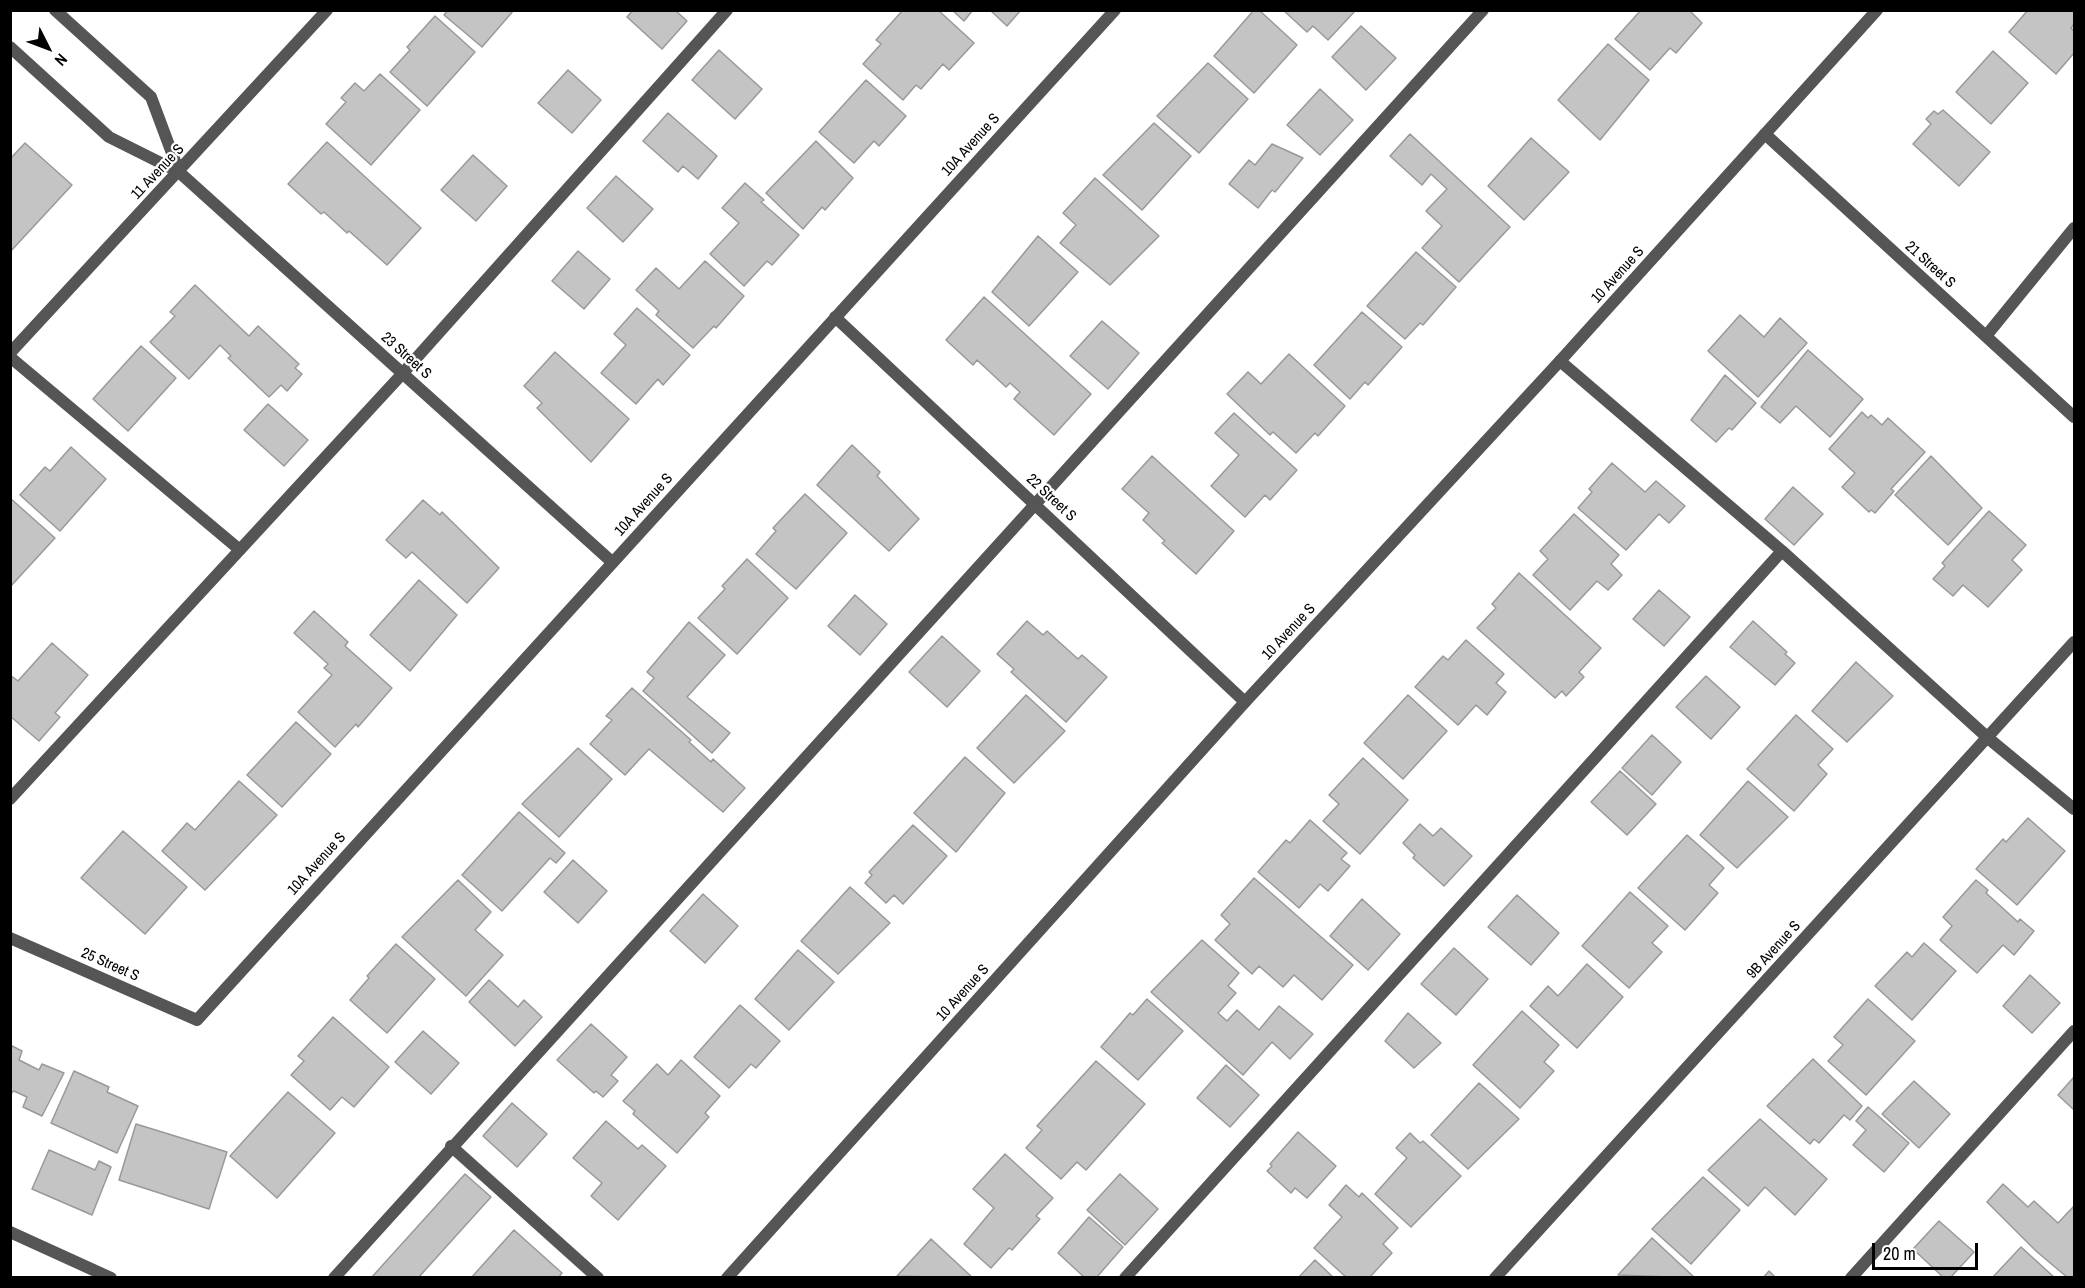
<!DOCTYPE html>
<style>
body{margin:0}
#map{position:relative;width:2085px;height:1288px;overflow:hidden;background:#fff;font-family:"Archivo Narrow",sans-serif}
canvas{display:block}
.frame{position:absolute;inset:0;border:12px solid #000;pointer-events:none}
.north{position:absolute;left:18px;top:18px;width:60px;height:60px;-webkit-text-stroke:4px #fff;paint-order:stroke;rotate:132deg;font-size:16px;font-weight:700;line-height:24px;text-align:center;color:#000}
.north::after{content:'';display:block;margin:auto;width:21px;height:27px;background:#000;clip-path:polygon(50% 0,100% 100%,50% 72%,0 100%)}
.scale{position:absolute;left:1872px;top:1243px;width:106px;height:27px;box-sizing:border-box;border:3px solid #000;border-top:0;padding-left:8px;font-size:18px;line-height:21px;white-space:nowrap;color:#000;-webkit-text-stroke:4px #fff;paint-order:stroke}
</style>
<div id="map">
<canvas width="2085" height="1288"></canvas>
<div class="frame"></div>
<div class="north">N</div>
<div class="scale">20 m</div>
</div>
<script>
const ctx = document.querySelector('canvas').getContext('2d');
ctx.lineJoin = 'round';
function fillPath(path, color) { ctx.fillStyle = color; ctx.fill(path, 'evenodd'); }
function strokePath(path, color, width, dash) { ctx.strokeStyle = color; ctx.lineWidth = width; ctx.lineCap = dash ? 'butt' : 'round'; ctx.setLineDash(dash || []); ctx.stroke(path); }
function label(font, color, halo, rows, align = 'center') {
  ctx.font = font + ' "Archivo Narrow",sans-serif'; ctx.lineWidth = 4.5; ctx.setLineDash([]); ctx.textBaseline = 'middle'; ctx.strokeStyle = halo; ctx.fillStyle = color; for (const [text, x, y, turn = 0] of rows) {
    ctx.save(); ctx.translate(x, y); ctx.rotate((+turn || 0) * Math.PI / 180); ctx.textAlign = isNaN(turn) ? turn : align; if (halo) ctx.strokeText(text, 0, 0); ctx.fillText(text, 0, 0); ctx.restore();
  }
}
const building = new Path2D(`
 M448,10h66l-32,37 -38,-32z
 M633,10h42l12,11 -25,28 -35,-32z
 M903,10h35l36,33 -25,27 -6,-6 -22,25 -5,-4 -13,15 -40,-36 18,-20 -5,-4z
 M952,10h21l-9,11z
 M990,10h31l-14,16z
 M1254,10h5l38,35 -43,48 -40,-37z
 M1283,10h73l-28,30 -15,-14 -6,6z
 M1641,10h48l13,13 -26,30 -6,-5 -20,22 -35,-31z
 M2028,10h46v14l-3,4 3,3v22l-18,21 -47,-42z
 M435,16l40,36 -48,54 -37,-34 20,-22 -3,-3z
 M1361,26l35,32 -30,32 -34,-33z
 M1608,44l41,36 -49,60 -42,-40z
 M719,50l43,39 -27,30 -43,-39z
 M1993,51l35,32 -37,41 -35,-32z
 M1208,63l40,36 -49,54 -42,-37z
 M568,70l33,30 -29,33 -34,-30z
 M380,74l40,36 -49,55 -45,-41 20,-22 -5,-4 14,-15 9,8z
 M866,80l40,36 -27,30 -5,-5 -20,22 -35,-31z
 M1320,89l33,31 -33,35 -33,-30z
 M1943,110l47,42 -31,34 -46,-42 18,-20 -5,-5 8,-8 4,3z
 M668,113l49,43 -19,23 -15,-13 -5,6 -35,-31z
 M1154,123l37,33 -49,54 -39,-35z
 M1410,134l100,93 -51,55 -37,-34 20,-22 -16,-15 21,-22 -16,-15 -9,11 -32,-29z
 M1531,138l38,34 -45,48 -36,-34z
 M816,141l37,37 -28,32 -3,-3 -19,22 -37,-36z
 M327,142l94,86 -34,37 -38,-34 -2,2 -23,-21 -3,2 -33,-30z
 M25,143l47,42 -62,67v-93z
 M1272,144l31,14 -28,34 -3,-2 -14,18 -29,-24 20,-24 6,5z
 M473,155l34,31 -31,35 -35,-31z
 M616,176l37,33 -30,33 -36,-34z
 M1095,178l64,58 -49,49 -50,-42 16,-18 -13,-12z
 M745,183l19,17 -3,2 38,33 -27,30 -5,-4 -23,25 -34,-32 29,-31 -17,-15z
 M1038,236l40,36 -49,54 -37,-34z
 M578,251l32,28 -26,30 -32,-28z
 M1416,252l40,35 -33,38 -3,-2 -15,16 -38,-33z
 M705,261l39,35 -28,32 -2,-2 -21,22 -37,-33 3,-4 -23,-21 20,-22 23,21z
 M195,285l54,51 9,-10 41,38 -4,4 7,6 -15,17 -6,-6 -12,12 -41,-39 3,-2 -11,-11 -31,34 -39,-37 25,-26 -5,-4z
 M984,297l107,97 -37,41 -40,-36 6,-7 -10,-9 -4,4 -29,-27 -4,5 -27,-25z
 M637,308l53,47 -27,30 -5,-6 -22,25 -35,-31 25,-28 -12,-11z
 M1362,312l40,35 -34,38 -3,-3 -15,17 -36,-34z
 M1740,315l24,22 16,-19 27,25 -49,54 -50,-46z
 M1102,321l37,32 -31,36 -38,-33z
 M141,346l35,32 -48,53 -35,-32z
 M1808,350l55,49 -33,38 -34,-31 -16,17 -19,-16z
 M555,352l74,67 -38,43 -54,-54 5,-5 -18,-17z
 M1289,354l56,52 -27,30 -3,-3 -19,20 -23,-21 -3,3 -43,-41 21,-22 13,12z
 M1725,375l31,28 -24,27 -3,-2 -13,14 -25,-22z
 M268,404l40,36 -24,26 -40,-36z
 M1862,412l6,6 3,-3 11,10 6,-7 37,34 -34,37 3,2 -19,22 -4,-3 -2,2 -27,-25 13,-14 -26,-24z
 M1234,413l63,57 -27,30 -5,-5 -20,22 -34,-31 28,-31 -24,-22z
 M852,445l28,27 -3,4 42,43 -30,32 -72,-66z
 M71,447l35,32 -46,52 -40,-36 25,-28 5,4z
 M1152,456l82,75 -38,43 -34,-31 3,-2 -22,-21 6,-7 -27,-24z
 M1931,456l51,52 -34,37 -53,-50z
 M1612,463l33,29 11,-11 29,25 -16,17 -10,-9 -33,36 -48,-42 14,-16 -3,-3z
 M1793,487l30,27 -29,31 -29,-26z
 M805,494l42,39 -51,56 -40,-35 20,-23 -3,-3z
 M10,498l45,40 -45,49z
 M423,500l17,15 2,-3 57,56 -32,35 -55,-51 -6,6 -20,-18z
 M1989,511l37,34 -14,15 10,10 -34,37 -25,-22 -10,11 -20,-17 12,-13 -3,-3z
 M1574,514l45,41 -8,9 11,11 -14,15 -11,-9 -27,29 -37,-35 15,-16 -8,-8z
 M747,559l41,39 -51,56 -39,-36 27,-29 -3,-3z
 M1519,573l82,75 -22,24 5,5 -18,19 -4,-5 -7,7 -78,-70 19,-20 -4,-4z
 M419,580l38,35 -47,56 -40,-36z
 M1659,590l31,27 -26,29 -31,-27z
 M855,595l32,29 -27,31 -32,-29z
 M314,611l34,31 -3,4 47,42 -34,39 -2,-3 -21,23 -37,-35 34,-37 -8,-7 4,-4 -34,-31z
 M1027,621l16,14 4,-4 31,28 4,-4 25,22 -41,45 -55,-50 3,-3 -17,-15z
 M1753,621l34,31 -2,2 10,9 -20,22 -45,-38z
 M689,622l36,33 -38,42 43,36 -18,20 -69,-62 11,-13 -7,-6z
 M942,636l38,35 -33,36 -38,-35z
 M1466,640l38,34 -8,9 10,9 -19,23 -11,-10 -18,20 -43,-38 28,-31 5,4z
 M52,643l36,32 -33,38 5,4 -21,24 -29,-25v-41l8,6z
 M1856,662l37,34 -46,46 -35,-31z
 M1706,676l34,31 -29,32 -35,-32z
 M632,688l59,52 -2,2 22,20 2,-3 32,29 -22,24 -74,-63 -24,26 -35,-31 22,-24 -6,-4z
 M1026,695l39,36 -51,52 -37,-35z
 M1408,695l39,36 -44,48 -39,-36z
 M1796,715l37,34 -15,16 9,9 -33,37 -47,-42z
 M296,722l35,32 -49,53 -35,-32z
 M1652,735l29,27 -29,33 -30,-27z
 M578,748l34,31 -53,58 -37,-33z
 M965,757l40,36 -49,59 -42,-39z
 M1363,758l45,42 -48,54 -37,-33 16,-17 -10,-9z
 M1620,771l36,33 -29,31 -36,-33z
 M239,781l38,34 -72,75 -43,-39 25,-28 8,7z
 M1748,781l40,36 -51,51 -37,-33z
 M519,812l46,41 -9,10 -6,-5 -48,53 -40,-36z
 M2028,818l37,33 -48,54 -41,-36 27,-30 3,3z
 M1310,820l37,33 -6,6 9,7 -22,25 -8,-7 -21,24 -41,-36 28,-32 4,3z
 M1420,824l13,12 8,-8 31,28 -28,30 -31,-28 2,-3 -12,-12z
 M913,825l34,31 -44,48 -9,-9 -8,8 -21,-20 7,-8 -3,-3z
 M123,831l64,56 -42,47 -64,-56z
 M1687,835l37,33 -15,17 9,8 -33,37 -47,-42z
 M573,860l34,31 -29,32 -34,-31z
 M1254,878l99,87 -31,35 -28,-25 -11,12 -24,-21 -7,8 -37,-34 15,-16 -9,-9z
 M458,880l33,32 -16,18 28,25 -37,41 -64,-59z
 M1976,880l12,10 -2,3 32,29 2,-3 14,12 -20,24 -11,-10 -26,28 -37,-33 12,-14 -9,-9z
 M850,887l40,36 -52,51 -37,-33z
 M1630,892l38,34 -16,17 10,9 -33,36 -47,-42z
 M703,894l35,32 -33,37 -35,-32z
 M1517,895l42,38 -28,32 -43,-38z
 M1362,899l38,35 -32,36 -38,-34z
 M1202,940l37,33 -11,13 8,7 -18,20 9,8 10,-11 22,20 20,-24 34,28 -23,25 -18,-17 -29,33 -92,-83z
 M1924,943l32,28 -44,49 -37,-34 32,-34 5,5z
 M396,944l39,35 -48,54 -37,-33 19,-22 -2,-2z
 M1454,948l34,31 -32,36 -35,-31z
 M798,950l36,32 -45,48 -34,-31z
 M1587,964l36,33 -46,51 -47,-42 18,-20 10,10z
 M2030,975l30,28 -28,30 -29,-27z
 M489,980l29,27 6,-7 18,17 -27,29 -46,-44z
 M1147,999l36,32 -45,49 -37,-33 29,-34 3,2z
 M1868,999l47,42 -49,54 -38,-34 15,-16 -9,-8z
 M740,1005l40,36 -24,27 -5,-4 -22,24 -35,-31z
 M1522,1011l37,34 -15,17 10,9 -34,37 -47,-43z
 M1408,1013l33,30 -27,25 -29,-27z
 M333,1017l56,50 -35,40 -12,-10 -12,13 -39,-35 13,-14 -6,-5z
 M591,1024l36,33 -16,18 7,6 -15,16 -7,-6 -2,2 -37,-33z
 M423,1031l36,32 -28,31 -36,-32z
 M10,1045l12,6 -3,9 20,10 3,-6 22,9 -22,43 -19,-9 4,-10 -13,-6 -4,3z
 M1813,1059l49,47 -12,14 -6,-5 -25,28 -5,-4 -4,5 -43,-38z
 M681,1060l39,36 -15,17 4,4 -32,36 -44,-39 2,-3 -12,-10 34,-37 11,11z
 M1096,1061l49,43 -59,66 -9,-8 -16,17 -35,-31 16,-18 -5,-4z
 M1226,1065l33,30 -29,32 -33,-29z
 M74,1071l35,16 -2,5 31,14 -21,47 -66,-30z
 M2074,1077v33l-16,-15z
 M1914,1081l36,33 -31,34 -37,-34z
 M1479,1083l40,36 -51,50 -37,-34z
 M288,1092l47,41 -58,65 -47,-42z
 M512,1103l35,31 -30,33 -34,-31z
 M1868,1107l41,36 -25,29 -31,-27 13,-15 -10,-9z
 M1760,1119l67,60 -32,36 -30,-28 -17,19 -40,-36z
 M606,1121l32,28 4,-4 24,21 -48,54 -27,-24 11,-13 -29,-25z
 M136,1124l91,28 -18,57 -90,-29z
 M1298,1132l38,34 -29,32 -12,-10 -4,5 -24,-22 5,-5 -2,-2z
 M1410,1133l10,10 3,-2 38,35 -50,51 -36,-33 32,-36 -11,-10z
 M49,1150l46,20 4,-9 12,6 -19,48 -60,-26z
 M1005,1154l48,44 -17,18 4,3 -28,31 -3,-2 -18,20 -27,-24 30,-36 -21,-19z
 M465,1174l26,23 -73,81h-47z
 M1120,1174l38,35 -33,36 -38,-35z
 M1703,1177l37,33 -49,54 -39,-35z
 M2003,1184l25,23 6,-6 24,22 16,-17v72h-6l-32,-27 -49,-49z
 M1346,1185l13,12 3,-4 36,35 -15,16 9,9 -23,25h-22l-33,-30 28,-31 -13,-12z
 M1089,1217l34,30 -27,31h-11l-27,-25z
 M1939,1221l35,31 -24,26h-6l-31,-29z
 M514,1230l48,43 -4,5h-87z
 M1652,1238l43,40 -77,-3z
 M931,1239l42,39 -76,-2z
 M2021,1247l34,31h-63z
 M1315,1260l19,18h-36z
 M1769,1271l7,7h-13z`);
fillPath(building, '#c4c4c4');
strokePath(building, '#999', 1.5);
strokePath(new Path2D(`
 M1986,336l88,-108
 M10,357l230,193
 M1560,361l222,190 206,187 86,71
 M10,799l393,-426 324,-363
 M451,1146l147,132
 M10,1232l101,46
 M334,1278l1149,-1268
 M1125,1278l657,-727
 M1851,1278l223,-247`), '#555', 12);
strokePath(new Path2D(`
 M55,10l96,87 28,75
 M10,47l99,90 70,35 433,390
 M1765,134l309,283
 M835,317l410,385
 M10,353l317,-343
 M10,938l187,82 918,-1010
 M1495,1278l579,-636`), '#555', 12);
strokePath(new Path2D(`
 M727,1278l518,-576 315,-341 317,-351`), '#555', 12);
label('15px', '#000', '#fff', [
 ["10A Avenue S",971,145,-48],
 ["11 Avenue S",158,172,-47],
 ["21 Street S",1930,265,42],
 ["10 Avenue S",1618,275,-48],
 ["23 Street S",406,356,42],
 ["22 Street S",1051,498,43],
 ["10A Avenue S",644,505,-48],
 ["10 Avenue S",1289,632,-47],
 ["10A Avenue S",317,864,-48],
 ["9B Avenue S",1774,950,-48],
 ["25 Street S",110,965,24],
 ["10 Avenue S",963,993,-48]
]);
</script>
